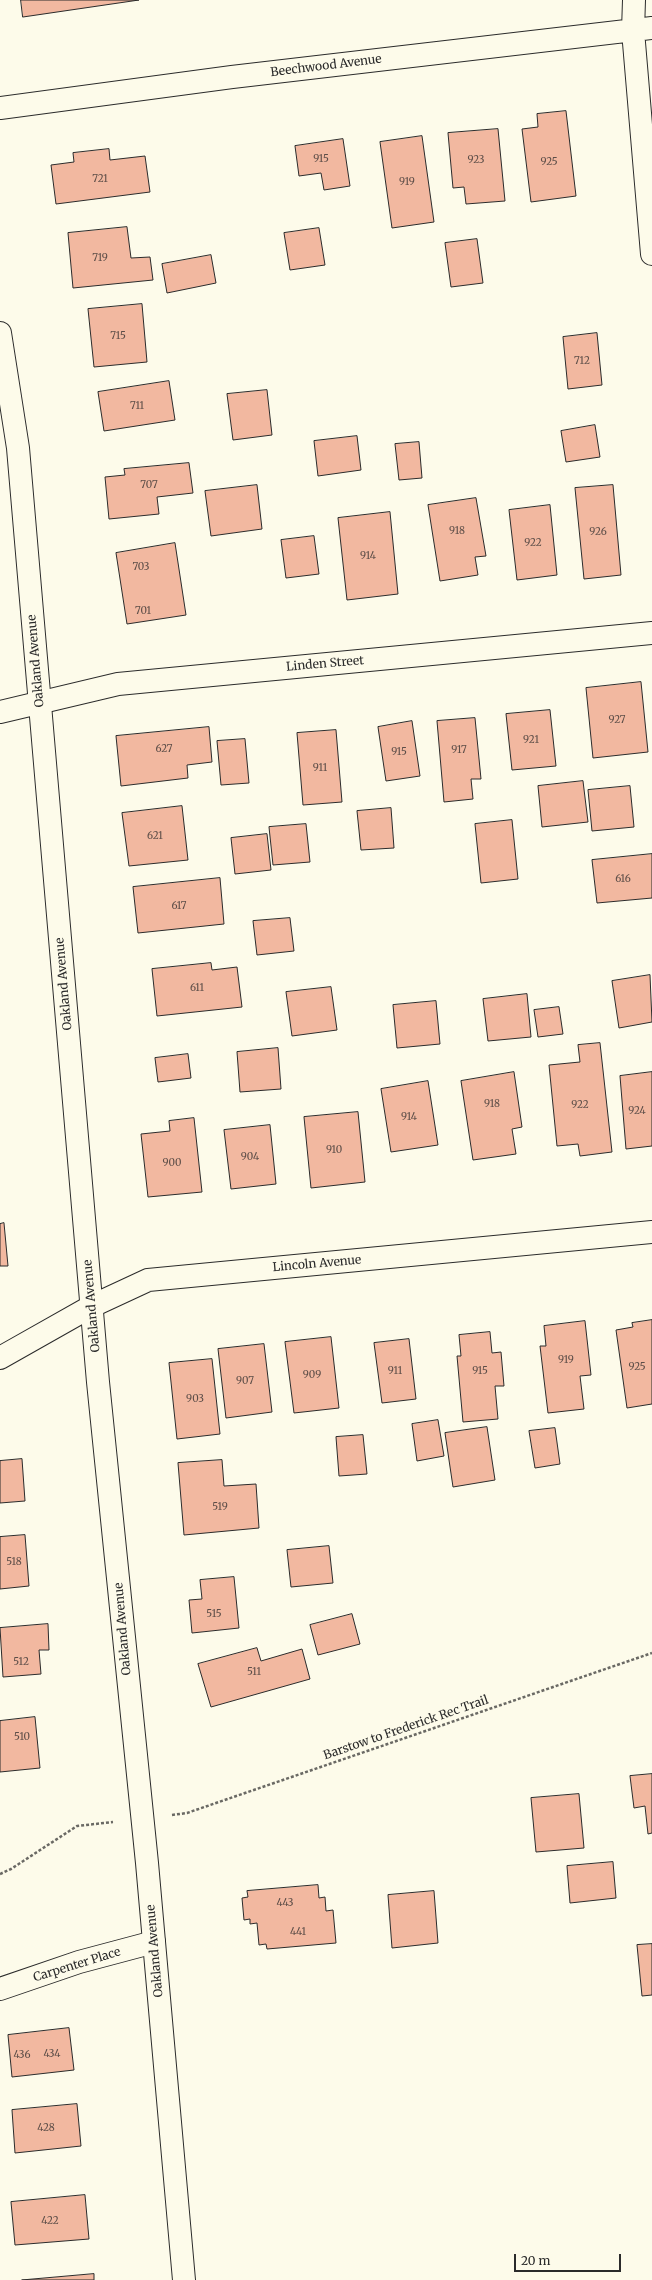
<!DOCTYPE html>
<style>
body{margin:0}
#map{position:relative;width:652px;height:2280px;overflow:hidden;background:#fdfbea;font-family:Merriweather,serif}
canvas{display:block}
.scale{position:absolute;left:514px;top:2254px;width:107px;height:18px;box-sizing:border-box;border:2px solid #2b2b2b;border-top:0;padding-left:5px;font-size:12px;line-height:14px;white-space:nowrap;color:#2b2b2b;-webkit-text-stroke:3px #fdfbea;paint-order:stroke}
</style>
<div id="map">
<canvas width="652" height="2280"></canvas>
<div class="scale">20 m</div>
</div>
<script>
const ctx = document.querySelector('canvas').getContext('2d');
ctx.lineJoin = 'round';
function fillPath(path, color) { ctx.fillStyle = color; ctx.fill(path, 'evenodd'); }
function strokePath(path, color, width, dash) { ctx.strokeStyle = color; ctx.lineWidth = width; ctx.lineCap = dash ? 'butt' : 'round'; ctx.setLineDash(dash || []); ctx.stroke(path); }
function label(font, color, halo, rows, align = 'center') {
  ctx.font = font + ' Merriweather,serif'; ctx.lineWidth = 3; ctx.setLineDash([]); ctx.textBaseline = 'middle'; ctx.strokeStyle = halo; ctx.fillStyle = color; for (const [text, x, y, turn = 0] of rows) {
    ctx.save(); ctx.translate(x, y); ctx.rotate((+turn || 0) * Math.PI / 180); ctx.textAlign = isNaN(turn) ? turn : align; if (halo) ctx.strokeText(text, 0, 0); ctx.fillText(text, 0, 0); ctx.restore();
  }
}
const building = new Path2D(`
 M21,0h118l-116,17z
 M566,111l10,85 -45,6 -9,-73 16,-2 -1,-13z
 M498,129l7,72 -39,3 -2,-17 -11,1 -5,-55z
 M422,136l12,86 -42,6 -12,-86z
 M343,139l7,47 -26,4 -3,-17 -22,3 -4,-30z
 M109,149l1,11 35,-4 5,36 -94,12 -5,-39 23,-3 -1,-9z
 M127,227l4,31 19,-1 3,23 -80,8 -5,-55z
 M319,228l6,37 -35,5 -6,-37z
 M477,239l6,44 -32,4 -6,-44z
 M211,255l5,28 -49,10 -5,-29z
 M142,304l5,58 -53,5 -6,-58z
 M597,333l5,52 -34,4 -5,-52z
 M169,381l6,39 -71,11 -6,-39z
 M267,390l5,45 -39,5 -6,-46z
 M595,425l5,32 -34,5 -5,-31z
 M357,436l4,34 -43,6 -4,-35z
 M419,442l3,36 -23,2 -4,-36z
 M189,463l4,30 -36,4 2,17 -50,5 -4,-42 20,-2 -1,-6z
 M257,485l5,44 -51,7 -6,-45z
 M613,485l8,90 -37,4 -9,-91z
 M476,498l10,58 -11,1 3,18 -38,6 -12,-76z
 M550,505l7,70 -40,5 -8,-70z
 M390,512l8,82 -51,6 -9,-82z
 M314,536l5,38 -33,4 -5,-38z
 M175,543l11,72 -59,9 -11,-71z
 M641,682l7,70 -55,6 -7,-70z
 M550,710l6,56 -44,4 -6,-56z
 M475,718l6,61h-10l2,20 -29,3 -7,-81z
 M412,721l8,55 -34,5 -8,-54z
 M209,727l3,35 -25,3 1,13 -67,8 -5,-50z
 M336,730l6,72 -39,3 -6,-72z
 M245,739l4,44 -28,2 -4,-44z
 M583,781l5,41 -46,5 -4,-41z
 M630,786l4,41 -42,4 -4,-41z
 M182,806l6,54 -59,6 -7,-53z
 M391,808l3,40 -33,2 -4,-39z
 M512,820l6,59 -37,4 -6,-59z
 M306,824l4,38 -37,3 -4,-38z
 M267,834l4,36 -36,4 -4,-36z
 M652,854v44l-55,5 -5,-43z
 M220,878l4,46 -86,9 -5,-46z
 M290,918l4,33 -37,4 -4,-34z
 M211,963l1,7 25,-3 5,40 -85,9 -5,-47z
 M650,975l2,47 -33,6 -7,-47z
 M331,987l6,43 -45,6 -6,-44z
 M527,994l4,43 -43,4 -5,-42z
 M436,1001l4,43 -43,4 -4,-43z
 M559,1007l4,27 -25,3 -4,-27z
 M600,1043l12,109 -32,4 -2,-12 -21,2 -8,-81 31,-3 -2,-17z
 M278,1048l3,41 -41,3 -3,-40z
 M188,1054l3,24 -33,4 -3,-24z
 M514,1072l8,55 -10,2 4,25 -43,6 -12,-79z
 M652,1072v74l-26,3 -6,-73z
 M428,1081l10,64 -47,7 -10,-63z
 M358,1112l7,70 -54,6 -7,-71z
 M194,1118l8,74 -54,5 -7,-63 29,-3 -1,-10z
 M270,1125l6,59 -45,5 -7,-59z
 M4,1223l4,43h-8v-42z
 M652,1320v84l-25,4 -11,-78 17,-3 -1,-4z
 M585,1321l6,54 -11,1 4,33 -36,4 -8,-67h6l-2,-20z
 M490,1332l2,21 9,-1 3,34h-9l3,33 -35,3 -6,-66h4l-2,-21z
 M331,1337l8,71 -45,5 -9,-71z
 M409,1339l7,60 -34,4 -8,-60z
 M264,1344l8,68 -46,6 -8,-69z
 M212,1359l8,75 -43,5 -8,-76z
 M438,1420l6,36 -27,5 -5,-37z
 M487,1427l8,53 -42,7 -8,-54z
 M555,1428l5,36 -25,4 -6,-37z
 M363,1435l4,39 -28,2 -3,-39z
 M22,1459l3,42 -25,2v-42z
 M222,1460l2,26 32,-2 3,44 -75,7 -6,-72z
 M25,1535l4,51 -29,3v-52z
 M329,1546l4,37 -42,4 -4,-37z
 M234,1577l5,51 -47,5 -3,-33 13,-1 -2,-19z
 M352,1614l8,30 -42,11 -8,-30z
 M48,1624l1,26h-10l2,24 -38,3 -3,-49z
 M257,1648l4,13 41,-12 8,30 -99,28 -13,-43z
 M35,1717l5,51 -40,4v-51z
 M652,1774v59l-4,1 -3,-28 -11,2 -4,-32z
 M579,1794l5,54 -48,4 -5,-54z
 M613,1862l3,36 -46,5 -3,-37z
 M318,1885l1,13 6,-1 1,14 7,-1 3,33 -69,6 -1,-5 -7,1 -2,-22 -7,1v-5l-6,1 -2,-22 6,-1 -1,-6z
 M434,1891l4,52 -46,5 -4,-53z
 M652,1944v51l-10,1 -5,-51z
 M69,2028l5,42 -62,7 -4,-42z
 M77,2104l4,42 -66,7 -3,-43z
 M85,2195l4,44 -74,6 -4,-43z
 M94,2274v6h-72z`);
fillPath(building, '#f2b8a0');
strokePath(building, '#2b2b2b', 1);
const street = new Path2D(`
 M634,0l-1,31 19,223
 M0,108l232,-31 420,-49
 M0,712l118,-28 534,-51
 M0,1358l92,-52 56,-26 504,-48
 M0,1989l79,-27 75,-20`);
const secondary = new Path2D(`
 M0,333l18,115 80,934 49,481 37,417`);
strokePath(street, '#2b2b2b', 24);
strokePath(secondary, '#2b2b2b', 24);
strokePath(new Path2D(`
 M172,1815l15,-2 465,-160
 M0,1874l11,-5 66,-43 36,-4`), '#6a6964', 2.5, [3, 2]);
strokePath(street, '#fdfbea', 22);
strokePath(secondary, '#fdfbea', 22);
label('10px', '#5d4e48', null, [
 ["915",321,159],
 ["923",476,160],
 ["925",549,162],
 ["721",100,179],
 ["919",407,182],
 ["719",100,258],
 ["715",118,336],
 ["712",582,361],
 ["711",137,406],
 ["707",149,485],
 ["918",457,531],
 ["926",598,532],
 ["922",533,543],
 ["914",368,556],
 ["703",141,567],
 ["701",143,611],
 ["927",617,720],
 ["921",531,740],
 ["627",164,749],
 ["917",459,750],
 ["915",399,752],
 ["911",320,768],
 ["621",155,836],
 ["616",623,879],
 ["617",179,906],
 ["611",197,988],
 ["918",492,1104],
 ["922",580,1105],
 ["924",637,1111],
 ["914",409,1117],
 ["910",334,1150],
 ["904",250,1157],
 ["900",172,1163],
 ["919",566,1360],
 ["925",637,1367],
 ["911",395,1371],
 ["915",480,1371],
 ["909",312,1375],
 ["907",245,1381],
 ["903",195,1399],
 ["519",220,1507],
 ["518",14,1562],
 ["515",214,1614],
 ["512",21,1662],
 ["511",254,1672],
 ["510",22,1737],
 ["443",285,1903],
 ["441",298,1932],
 ["434",52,2054],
 ["436",22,2055],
 ["428",46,2128],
 ["422",50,2221]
]);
label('12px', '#2b2b2b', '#fdfbea', [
 ["Beechwood Avenue",326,66,-7],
 ["Oakland Avenue",36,661,-95],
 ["Linden Street",325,664,-5],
 ["Oakland Avenue",64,984,-95],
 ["Lincoln Avenue",317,1264,-5],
 ["Oakland Avenue",92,1306,-95],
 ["Oakland Avenue",123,1629,-95],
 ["Barstow to Frederick Rec Trail",406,1728,-19],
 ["Oakland Avenue",155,1951,-95],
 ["Carpenter Place",77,1965,-17]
]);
</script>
